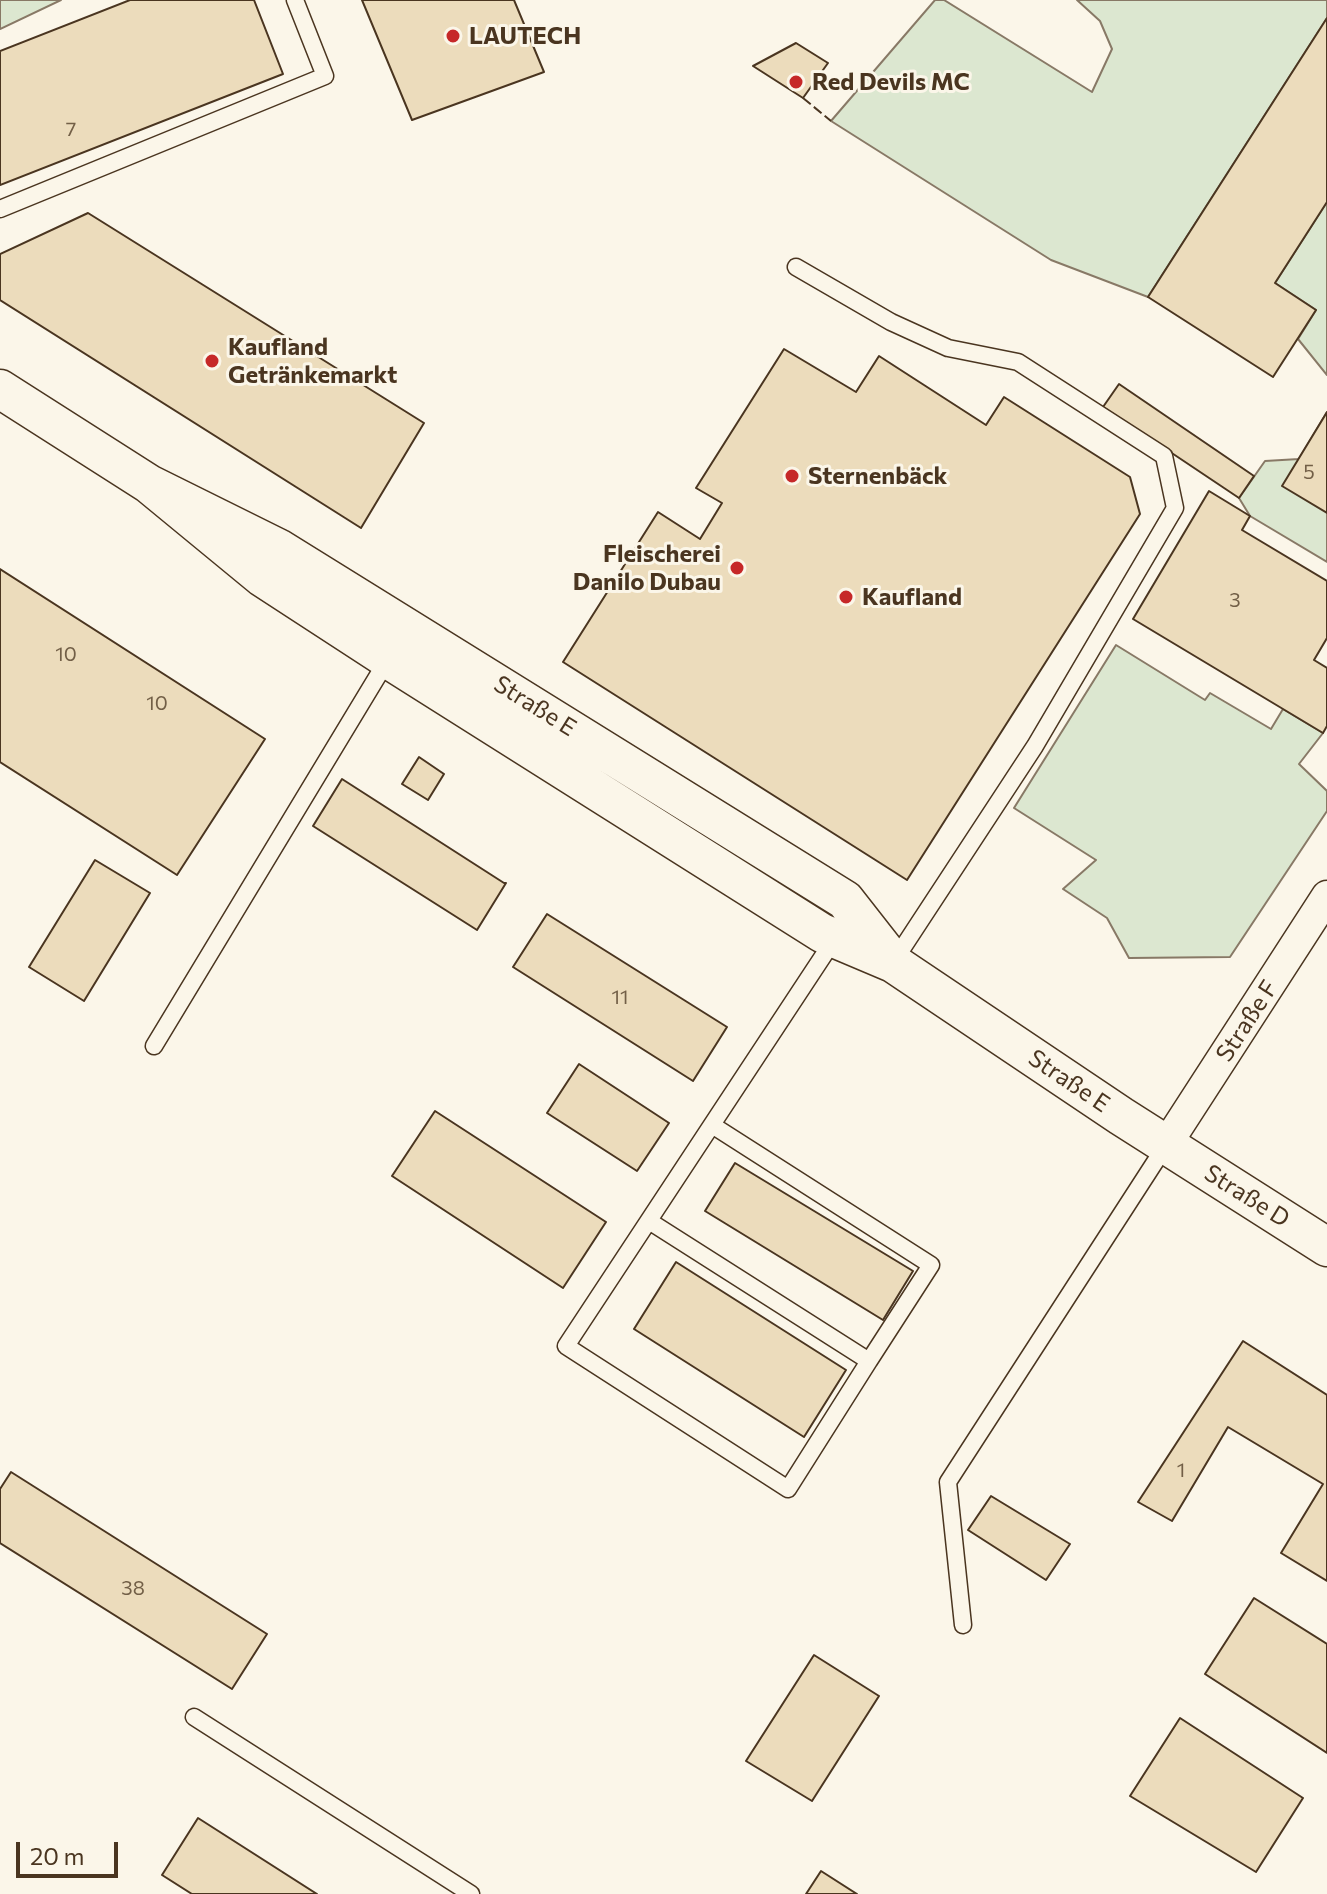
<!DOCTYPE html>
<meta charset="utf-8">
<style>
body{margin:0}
#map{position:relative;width:1327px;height:1894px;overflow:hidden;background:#fbf6e9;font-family:Commissioner,sans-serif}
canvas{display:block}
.scale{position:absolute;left:16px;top:1842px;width:102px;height:36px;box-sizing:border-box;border:4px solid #4a3520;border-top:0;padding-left:10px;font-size:24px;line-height:28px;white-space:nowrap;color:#4a3520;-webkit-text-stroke:6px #fbf6e9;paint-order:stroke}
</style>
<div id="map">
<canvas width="1327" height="1894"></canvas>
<div class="scale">20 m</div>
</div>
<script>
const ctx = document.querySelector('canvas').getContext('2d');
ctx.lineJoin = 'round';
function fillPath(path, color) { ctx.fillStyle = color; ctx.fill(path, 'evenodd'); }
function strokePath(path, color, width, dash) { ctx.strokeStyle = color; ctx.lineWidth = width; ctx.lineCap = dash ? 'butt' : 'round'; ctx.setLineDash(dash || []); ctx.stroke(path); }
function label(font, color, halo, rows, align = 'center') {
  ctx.font = font + ' Commissioner,sans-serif'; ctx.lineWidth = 6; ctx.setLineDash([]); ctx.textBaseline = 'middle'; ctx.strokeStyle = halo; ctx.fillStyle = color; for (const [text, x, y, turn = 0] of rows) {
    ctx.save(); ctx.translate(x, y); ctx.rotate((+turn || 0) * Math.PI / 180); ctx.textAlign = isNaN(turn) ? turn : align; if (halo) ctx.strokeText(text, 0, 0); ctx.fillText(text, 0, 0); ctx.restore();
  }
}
const green = new Path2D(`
 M0,0h61l-61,29z
 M935,0h9l148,92 20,-43 -12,-28 -23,-21h250v18l-179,279 -97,-37 -220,-139z
 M1327,202v173l-29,-36 18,-29 -41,-27z
 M1327,412v150l-77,-46 -11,-18 26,-37 34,-2z
 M1116,645l89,55 5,-7 61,36 12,-20 40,24 -24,31 28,27v20l-97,146 -101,1 -22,-40 -44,-29 33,-29 -82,-52z`);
fillPath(green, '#dce7d0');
strokePath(green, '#887966', 2);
const building = new Path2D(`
 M130,0h124l29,74 -283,111v-134z
 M362,0h152l30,72 -132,48z
 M1327,18v184l-52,81 41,27 -43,67 -125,-80z
 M796,43l32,20 -25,35 -50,-32z
 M88,213l336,210 -63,105 -361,-228v-46z
 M784,349l72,43 23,-36 107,69 18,-28 126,80 10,37 -233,366 -344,-218 95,-150 42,27 22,-36 -26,-15z
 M1119,384l135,92 -15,22 -136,-91z
 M1327,412v101l-45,-27z
 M1209,491l41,25 -8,14 85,51v57l-13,22 13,8v58l-4,7 -190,-114z
 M0,569l265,170 -88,136 -177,-113z
 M419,757l25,17 -16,26 -26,-16z
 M342,779l162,104h2l-29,47 -164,-104z
 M95,860l55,33 -66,108 -55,-34z
 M547,914l180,113 -34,54 -180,-114z
 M579,1064l90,59 -32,48 -90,-58z
 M435,1111l171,111 -43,66 -171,-112z
 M735,1163l178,108 -30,49 -178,-109z
 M676,1262l170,108 -42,67 -170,-108z
 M1243,1341l84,54v186l-46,-28 42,-69 -95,-57 -56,94 -34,-19z
 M11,1472l256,162 -35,55 -232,-146v-54z
 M991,1496l79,48 -24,36 -78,-50z
 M1254,1598l73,46v109l-122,-79z
 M814,1655l65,41 -67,105 -66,-40z
 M1180,1718l123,80 -47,74 -126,-76z
 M198,1818l119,76h-125l-30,-19z
 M821,1871l36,23h-51z`);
fillPath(building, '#ecdcbc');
strokePath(building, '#4a3520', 2);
const service = new Path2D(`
 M0,209l325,-133 -30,-76
 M796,267l95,55 57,26 70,14 146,94 11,52 -140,238 -141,215
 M835,938l-269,408 222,143 81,-128
 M154,1046l234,-387
 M649,1221l220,140 62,-96 -219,-140
 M963,1625l-15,-143 218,-337
 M194,1717l277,177`);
const minor = new Path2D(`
 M1166,1145l161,-249`);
const tertiary = new Path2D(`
 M0,389l149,95 129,64 567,352 47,60
 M149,484l113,93 126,82 434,274 71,30 228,153 206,131`);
strokePath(service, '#4a3520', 19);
strokePath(minor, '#4a3520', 33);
strokePath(tertiary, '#4a3520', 41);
strokePath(service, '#fbf6e9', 16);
strokePath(minor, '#fbf6e9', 30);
strokePath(tertiary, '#fbf6e9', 38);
strokePath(new Path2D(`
 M803,98l28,23`), '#4a3520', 2, [10, 4]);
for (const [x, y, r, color] of [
 [453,36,8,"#c62828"],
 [796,82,8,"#c62828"],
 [212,361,8,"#c62828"],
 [792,476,8,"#c62828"],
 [737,568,8,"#c62828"],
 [846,597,8,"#c62828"]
]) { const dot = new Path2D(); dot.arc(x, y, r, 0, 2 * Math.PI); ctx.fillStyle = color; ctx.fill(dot); strokePath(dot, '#fbf6e9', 3); }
label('20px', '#725f47', null, [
 ["7",71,129],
 ["5",1309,472],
 ["3",1235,600],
 ["10",66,654],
 ["10",157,703],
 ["11",620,997],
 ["1",1181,1470],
 ["38",133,1588]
]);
label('bold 24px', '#4a3520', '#fbf6e9', [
 ["LAUTECH",469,36],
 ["Red Devils MC",812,82],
 ["Kaufland",228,347],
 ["Getränkemarkt",228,375],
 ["Sternenbäck",808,476],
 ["Fleischerei",721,554,"right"],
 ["Danilo Dubau",721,582,"right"],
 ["Kaufland",862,597]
], 'left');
label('24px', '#4a3520', '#fbf6e9', [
 ["Straße E",535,706,32],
 ["Straße F",1247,1021,-57],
 ["Straße E",1069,1081,34],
 ["Straße D",1247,1196,32]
]);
</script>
